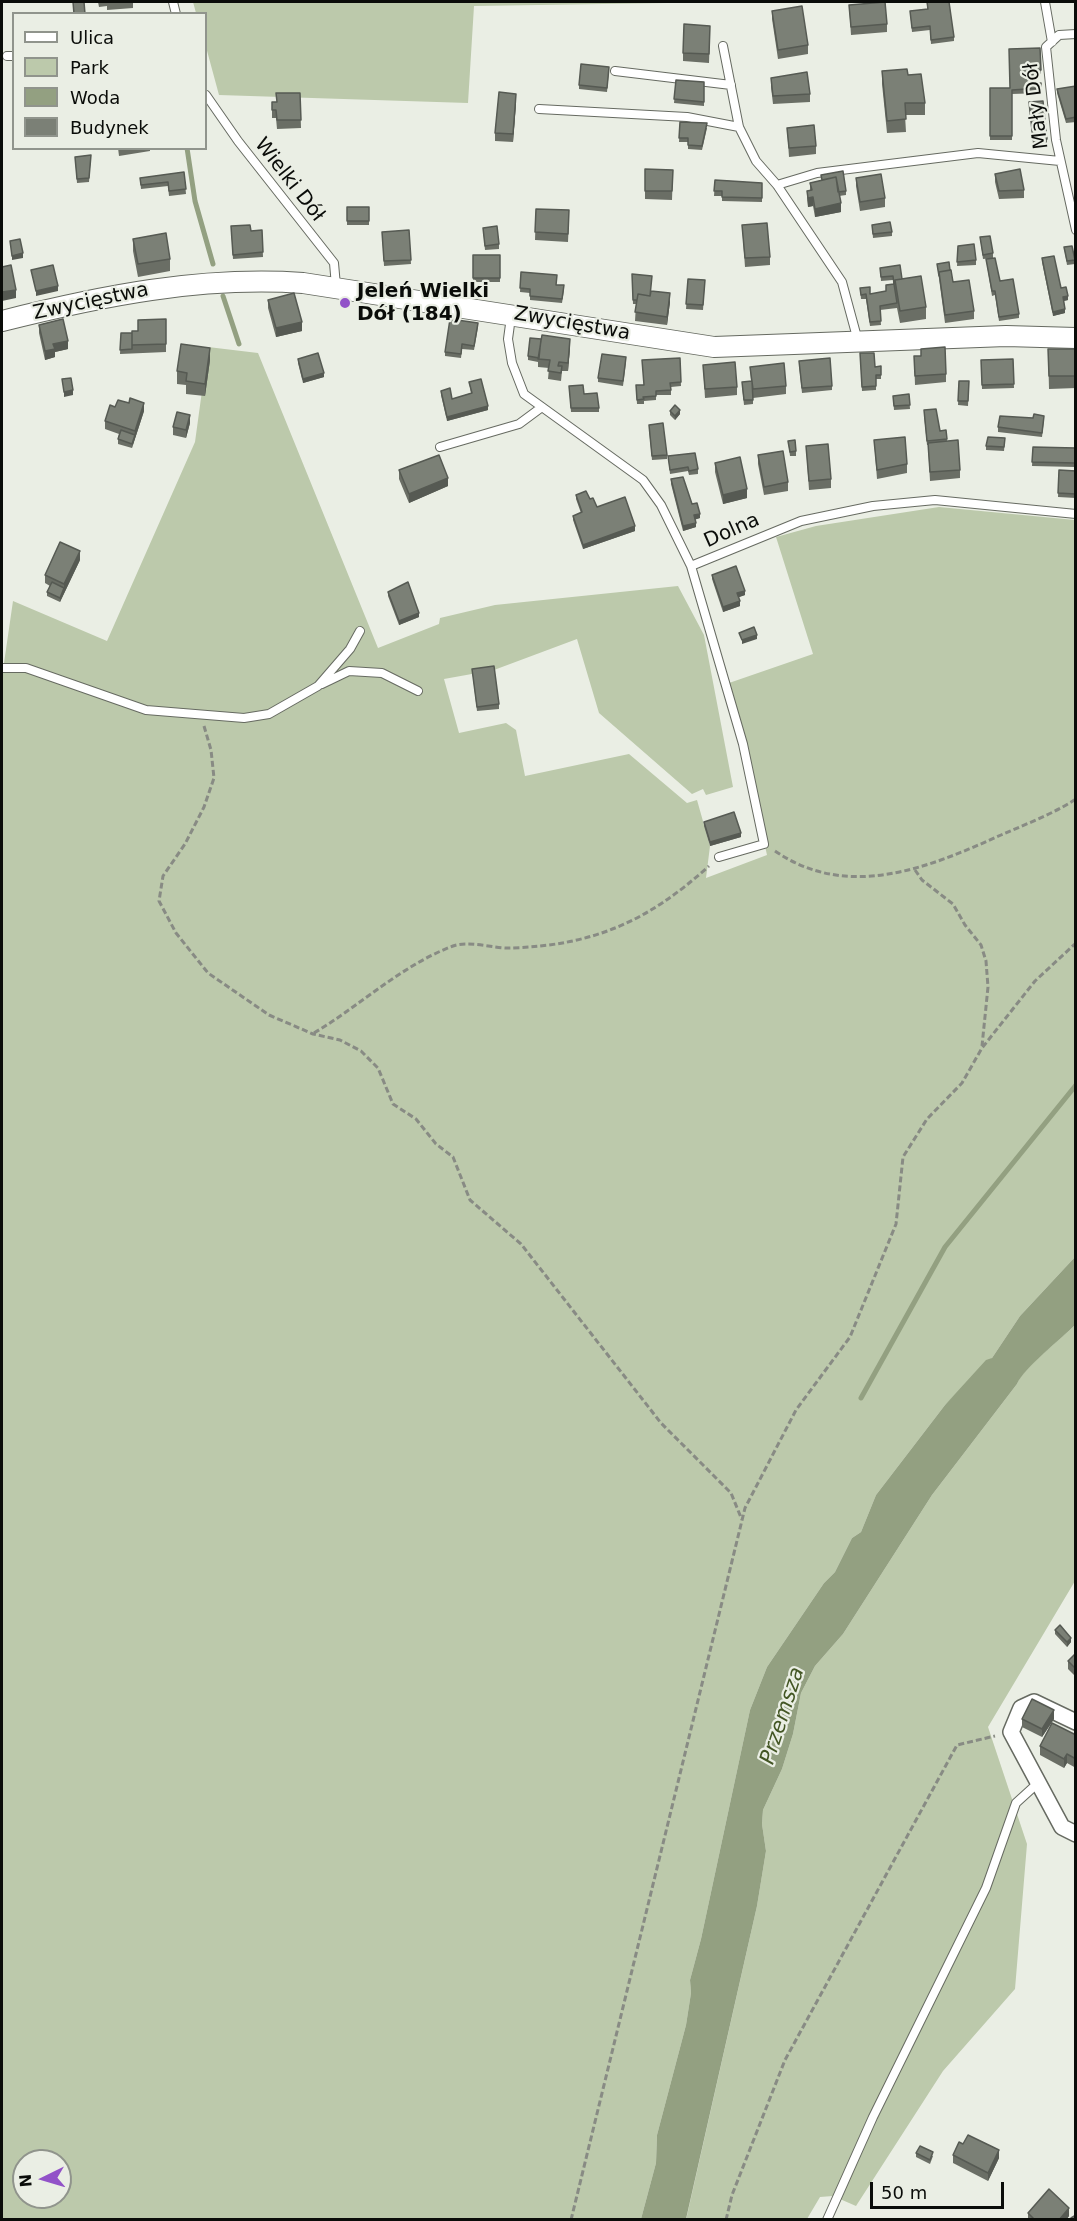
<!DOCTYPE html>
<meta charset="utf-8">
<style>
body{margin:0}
#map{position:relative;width:1077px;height:2221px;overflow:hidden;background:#eaeee4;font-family:"DejaVu Sans",sans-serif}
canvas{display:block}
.frame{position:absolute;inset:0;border:3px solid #0a0c09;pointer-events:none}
.legend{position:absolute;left:12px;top:12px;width:195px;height:138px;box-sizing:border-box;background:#eaeee4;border:2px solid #90948c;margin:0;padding:8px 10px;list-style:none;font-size:18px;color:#0a0c09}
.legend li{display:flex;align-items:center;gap:12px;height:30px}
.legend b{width:30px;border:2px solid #90948c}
.north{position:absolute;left:12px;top:2149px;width:60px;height:60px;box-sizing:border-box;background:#eaeee4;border:2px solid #90948c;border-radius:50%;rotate:265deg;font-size:16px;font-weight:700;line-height:24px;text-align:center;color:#0a0c09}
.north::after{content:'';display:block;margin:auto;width:21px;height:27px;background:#9252c8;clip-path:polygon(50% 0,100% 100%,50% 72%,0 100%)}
.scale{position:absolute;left:870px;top:2182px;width:134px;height:27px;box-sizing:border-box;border:3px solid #0a0c09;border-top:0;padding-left:8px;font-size:18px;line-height:21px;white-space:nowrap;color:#0a0c09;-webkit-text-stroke:4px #eaeee4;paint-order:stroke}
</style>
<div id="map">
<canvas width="1077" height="2221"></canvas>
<div class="frame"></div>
<ul class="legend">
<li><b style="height:8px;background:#fff"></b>Ulica</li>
<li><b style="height:16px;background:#bcc9ab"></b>Park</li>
<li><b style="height:16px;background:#93a081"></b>Woda</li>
<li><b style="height:16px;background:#7b8076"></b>Budynek</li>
</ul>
<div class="north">N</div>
<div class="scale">50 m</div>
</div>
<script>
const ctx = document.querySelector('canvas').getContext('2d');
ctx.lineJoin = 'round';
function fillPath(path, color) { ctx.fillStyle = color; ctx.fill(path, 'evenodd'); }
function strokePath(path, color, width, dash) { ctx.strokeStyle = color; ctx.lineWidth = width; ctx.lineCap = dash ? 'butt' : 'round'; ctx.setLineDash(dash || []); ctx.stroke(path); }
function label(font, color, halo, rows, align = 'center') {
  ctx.font = font + ' "DejaVu Sans",sans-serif'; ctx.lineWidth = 4.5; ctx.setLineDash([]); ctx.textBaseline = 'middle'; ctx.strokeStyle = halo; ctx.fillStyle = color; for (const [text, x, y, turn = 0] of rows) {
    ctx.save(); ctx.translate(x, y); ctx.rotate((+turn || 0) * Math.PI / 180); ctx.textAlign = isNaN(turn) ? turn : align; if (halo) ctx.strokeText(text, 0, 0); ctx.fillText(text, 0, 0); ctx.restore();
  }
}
fillPath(new Path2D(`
 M193,2h539l-258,4 -6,97 -249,-8 -13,-48v-33l-10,-1z
 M208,347l50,6 120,295 61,-24 1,-6 55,-13 183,-19 26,49 29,152 -27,8 -3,-6 -11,5 -93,-81 -22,-74 -83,31 -50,9 15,54 47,-10 10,7 9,46 104,-22 58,49 10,-3 13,46 -4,32 61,-23 -38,-172 84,-29 -37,-117 40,-11 123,-19 136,13v737l-55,59 -28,42 -47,47 -69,90 -15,37 -9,6 -17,34 -11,11 -57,84 -17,43 -49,229 -11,41 1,13 -5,32 -29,110 -1,28 -15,56 -639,1v-1556l2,-1 9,-62 94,40 88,-199zM24,2161h36v36h-36z
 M1075,1325v256l-87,146 39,117 -12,145 -72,82 -87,135 -23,-10 -13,1 -13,22 -121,1 71,-314 9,-55 -4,-27 1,-14 19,-41 11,-35 8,-41 14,-27 28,-32 89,-139 85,-111c6,-16 44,-45 58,-59z`), '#bcc9ab');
fillPath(new Path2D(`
 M1075,1257v68c-14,14 -51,43 -58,59l-85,111 -89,139 -28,32 -14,27 -8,41 -11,35 -19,41 -1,14 4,27 -9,55 -71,313h-45l15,-56 1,-28 29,-110 5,-32 -1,-13 11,-41 49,-229 17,-43 57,-84 11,-11 17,-34 9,-6 15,-37 69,-90 41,-45 6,-2 28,-42z`), '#93a081');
strokePath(new Path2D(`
 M187,148l8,53 18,63
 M223,296l16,48
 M861,1398l84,-151 131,-162`), '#93a081', 5);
const service = new Path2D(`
 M173,2l3,12
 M1045,2l7,40
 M1076,34l-17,1 -13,12 10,93 20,90
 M723,46l16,81 17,34 21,24 65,97 16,59
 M7,56h7
 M615,71l116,14
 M206,95l32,46 96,122 2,23
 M539,109l148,8 52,10
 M777,185l40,-12 161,-20 82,8
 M511,317l-3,22 4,24 12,31 119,86 18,25 30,61 110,-45 72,-15 62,-6 141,14
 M440,447l79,-23 23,-17
 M691,566l52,178 21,100 -45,13
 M2,668h24l120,42 98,8 25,-4 49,-28 32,-37 10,-18
 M322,684l27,-13 33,2 36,18
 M827,2220l46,-103 113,-229 30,-85 22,-20`);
const minor = new Path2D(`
 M1076,1722l-42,-20 -13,6 -10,24 51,95 14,7`);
const tertiary = new Path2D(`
 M2,321c99,-25 198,-45 301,-38l411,64 292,-11 70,2`);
strokePath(service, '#666a61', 10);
strokePath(minor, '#666a61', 18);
strokePath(tertiary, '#666a61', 22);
strokePath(new Path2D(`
 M204,726l7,24 3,28 -10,29 -19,37 -22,32 -4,25 17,32 32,40 61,42 44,19 27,6 21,11 17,17 15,36 23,15 20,25 17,13 17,43 51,44 140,179 70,70 11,27
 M775,851c73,50 153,17 226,-16 25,-11 52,-21 75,-36
 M915,870l7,10 31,24 12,21 16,20 5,16 2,26 -6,59
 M314,1033c47,-28 88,-68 139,-87 16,-6 42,3 59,2 83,-3 136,-27 197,-82
 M571,2220l174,-712 51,-98 54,-73 46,-113 7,-67 24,-38 35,-36 20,-35 53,-67 41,-38
 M726,2220l6,-25 53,-135 172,-315 38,-9`), '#888b84', 3, [6, 3]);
strokePath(service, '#fff', 8);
strokePath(minor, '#fff', 15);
strokePath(tertiary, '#fff', 20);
fillPath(new Path2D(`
 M98,2h35v6l-26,2v-4l-8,1z
 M927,2l27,35v4l-23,3 -1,-14 -18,2 -2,-21 17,-2z
 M849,5l38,19v8l-36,3z
 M772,11l36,34v9l-30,5 -6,-40z
 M710,34l-1,29 -26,-2v-8z
 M1040,48l1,26h-8v10l8,-1v10l-29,1v46h-22v-52h20z
 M609,71l-2,21 -28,-3v-4z
 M882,71l26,4 17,28v12h-20l1,17 -19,1 -5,-49z
 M771,78l39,16v8l-37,2 -2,-17z
 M676,80l28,2v24l-30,-3z
 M1076,86v36l-10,1 -9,-30v-4z
 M300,93l1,35 -24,1 -1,-11h-4v-16h5z
 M1029,102l18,37v4l-14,1z
 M516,103l-3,39 -18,-1v-8z
 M680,122l27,6 -5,22 -14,-1v-7h-9z
 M787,128l29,18v8l-27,3z
 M118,148h32v3l-31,5z
 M91,155l-2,27 -12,1 -2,-26z
 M645,169l28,1 -1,30 -27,-1z
 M184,172l2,22 -17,2 -1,-10 -27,3 -1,-11z
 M995,174l29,16v8l-25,1 -4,-17z
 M821,175l25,16v4l-7,1 2,16 -26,5 -2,-11 -5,1 -1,-7v-9l3,-1v-7l12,-3z
 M856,178l29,20v9l-25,4 -4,-25z
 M715,180l47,3v19l-40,-1v-5h-8z
 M347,207h22v18h-22z
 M536,209l33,10 -1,23 -33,-2z
 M742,225l28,32v8l-25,2z
 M872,225l20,7v4l-19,2z
 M231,226l20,5 11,-1 1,27 -30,2z
 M483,228l16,16v5l-14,1z
 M409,230l2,34 -27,2 -2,-34z
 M980,237l13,16v5l-10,1z
 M133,239l37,20v12l-32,6 -5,-26z
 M958,246l18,14v5l-19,1z
 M1064,247l11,13v4l-8,1z
 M473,255h27v27h-27z
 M1042,258l26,42 -4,1 1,12 -12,3 -11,-54z
 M986,259l33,55v4l-20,3 -4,-26 -3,1z
 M937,264l16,18 21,29v8l-29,4z
 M880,268l22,11 24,28v12l-26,4 -3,-15 -17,2 1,15 -11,1 -4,-27h-5l-1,-11 10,6 16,-3v-6l7,-1v-4l-12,1z
 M521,272l36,13 7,5 -2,13 -32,-3v-7l-10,-1z
 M632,274l19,17 19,11 -3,23 -32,-4 1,-17h-3z
 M688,279l17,1 -2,30 -17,-1z
 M268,300l34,31 -26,6 -8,-29z
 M166,319v33l-46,2 1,-21h11l6,-2z
 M39,325l29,24 -13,3v5l-10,3 -6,-27z
 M478,327l-4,23 -12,-1 -1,9 -16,-2v-4z
 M570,347l-2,24h-6l-1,10 -13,-2 1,-11 -11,-1v-5l-10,-2v-4z
 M921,349l25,25v8l-31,3 -1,-29h7z
 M1048,349h28v39l-27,1z
 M860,353l15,14 6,-1v13h-5v11l-14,1z
 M680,358l1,28 -10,1v8h-15v5l-12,1v3h-7l-1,-19h7z
 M298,359l26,18 -21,6 -5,-20z
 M1013,359l1,29 -32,1 -1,-29z
 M210,360l-5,36 -19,-2v-9l-9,-1v-13z
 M626,362l-3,24 -25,-4v-4z
 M703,365l34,22v8l-32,3z
 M799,365l33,21v4l-30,3z
 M750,367l36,19v8l-33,4v6l-9,1 -2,-19 9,-5z
 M959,381h10l-1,25 -10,-1z
 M469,382l19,28 -41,11 -6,-26v-4l11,8 19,-6z
 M569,386l15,8 15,14v4h-28z
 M909,394l1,15 -16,1 -1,-14z
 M115,407l29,4 -12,37 -14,-4v-5l1,-5 -14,-5v-8z
 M670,411l10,3 -5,6 -5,-5z
 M924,415l16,16 6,-1 1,11 13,29v8l-30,3 -2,-36h-1z
 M1044,420l-2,17 -44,-5v-5z
 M190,423l-4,15 -13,-3v-8z
 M649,429l18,26v4l-15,1z
 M1005,438l-1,13 -18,-1v-4z
 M874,440l33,24v9l-30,6z
 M788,441l8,10v5h-6z
 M806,446l25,33v9l-22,2z
 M1033,447l43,1v19l-44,-1z
 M758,455l30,27v9l-24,4 -6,-31z
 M668,456l30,13v5l-9,1 -1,-4 -18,3z
 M715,463l32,35 -24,6 -8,-32z
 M399,470l49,16 -39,17 -10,-24z
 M1059,470l17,1v27l-18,-1z
 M671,479l21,25 8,14 -5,1 1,8 -13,4 -12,-47z
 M576,495l14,4 7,8 38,24 -52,18 -10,-29v-4l8,-3 -5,-14z
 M80,560l-20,42 -13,-6v-4l3,-6 -5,-3v-8z
 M712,575l33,20 -7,2 2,9 -17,6 -11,-33z
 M388,592l31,25 -20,8 -11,-29z
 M472,669l27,35v5l-22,2z
 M704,822l37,15 -31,9 -6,-20z
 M1055,1630l16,12 -4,5 -12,-13z
 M1076,1653v24l-8,-8v-8z
 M1022,1719h32l-12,18 -20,-10z
 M1076,1735v33l-9,-5 -3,5 -24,-13v-9z
 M916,2153l17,3 -3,8 -14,-7z
 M953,2155l46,3 -11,23 -35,-18z
 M1028,2213l41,3 -3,4h-38z`), '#6a6e65');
fillPath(new Path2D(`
 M516,94v9l-3,39v-8z
 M813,197v9l-5,1v-9z
 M841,203v9l-26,5v-8z
 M23,253v5l-11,2v-4z
 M58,286v5l-22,5v-5z
 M16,290v8l-14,3v-9z
 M670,293v9l-3,23v-8z
 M1068,296v4l-5,1v-4z
 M1065,309v4l-12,3v-4z
 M302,322v9l-26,6v-9z
 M570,339v8l-2,24v-8z
 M68,341v8l-13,3v5l-10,3v-9l8,-7z
 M210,348v12l-5,36v-12z
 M324,373v4l-21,6v-4z
 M73,390v5l-9,2v-5z
 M144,403v8l-12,37 3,-17z
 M488,406v4l-41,11v-4z
 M680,410v4l-5,6v-4z
 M190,415v8l-4,15v-8z
 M448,478v8l-39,17v-9z
 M747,489v9l-24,6v-9z
 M700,514v4l-6,2v-5z
 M696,523v4l-13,4v-5z
 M635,526v5l-52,18v-4z
 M80,551v9l-20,42v-4l4,-10v-4z
 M745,591v4l-8,3v-5z
 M740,601v5l-17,6v-5z
 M419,613v4l-20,8v-4z
 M757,635v4l-15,5v-4z
 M741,833v4l-31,9v-4z
 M1071,1638v4l-4,5v-5z
 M1054,1710v9l-12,18v-8z
 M1067,1754v9l-3,5v-9z
 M999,2150v8l-11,23v-8z
 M1069,2208v8l-3,4h-7z`), '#565a53');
const building = new Path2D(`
 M73,2h11l1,12h-11z
 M885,2l2,22 -36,3 -2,-22z
 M927,2h22l5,35 -23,3 -1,-14 -18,2 -2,-17 18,-2z
 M802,6l6,39 -30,5 -6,-39z
 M684,24l26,2 -1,28 -26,-1z
 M1040,48l1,22h-8v14l8,-1v5l-29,2v46h-22v-48h20l-1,-39z
 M581,64l28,3 -2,21 -28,-3z
 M907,69l1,6 13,-1 4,29h-20l1,16 -19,2 -5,-50z
 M807,72l3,22 -37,2 -2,-18z
 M676,80l28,2v20l-30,-3z
 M1076,86v31l-10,2 -9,-30z
 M499,92l17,2 -3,40 -18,-1z
 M276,93h24l1,27h-24l-1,-10h-4v-8h5z
 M1043,101l4,38 -14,1 -4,-38z
 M680,122l27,1 -5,23 -14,-1v-7h-9z
 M814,125l2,21 -27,2 -2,-20z
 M91,155l-2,23 -12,1 -2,-22z
 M645,169l28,1 -1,21h-27z
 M1020,169l4,21 -25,1 -4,-17z
 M843,171l3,20 -8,1 -2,-15 -14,3 -1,-5z
 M184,172l2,17 -17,2 -1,-9 -27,3 -1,-7z
 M881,174l4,24 -25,4 -4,-24z
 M836,177l5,26 -26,6 -2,-12 -5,1 -1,-7 5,-1 -2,-7z
 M715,180l47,3v15l-40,-1v-6h-8z
 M347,207h22v14h-22z
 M536,209l33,1 -1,24 -33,-2z
 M890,222l2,10 -19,2 -1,-9z
 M767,223l3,34 -25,1 -3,-33z
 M250,225l1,6 11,-1 1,22 -30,3 -2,-29z
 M497,226l2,18 -14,2 -2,-18z
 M409,230l2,30 -27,1 -2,-29z
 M166,233l4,26 -32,5 -5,-25z
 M990,236l3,17 -10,2 -3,-18z
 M20,239l3,14 -11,3 -2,-15z
 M974,244l2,16 -19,2 1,-16z
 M1072,246l3,14 -8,1 -3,-14z
 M473,255h27v23h-27z
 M1054,256l7,32 5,-1 2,9 -5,1 2,12 -12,3 -11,-54z
 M995,258l5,23 13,-2 6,35 -20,3 -4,-26h-3l-6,-32z
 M949,262l1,8 -11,2v4l-2,-12z
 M11,265l5,25 -14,2v-25z
 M53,265l5,21 -22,5 -5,-21z
 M900,265l2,14 -7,1 -1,4 3,19 -17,3 1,15 -11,1 -4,-28 -5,1 -1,-7 10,-1v7l16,-3v-6l8,-1 -1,-8 -12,1 -1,-9z
 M951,270l2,12 16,-2 5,31 -29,4 -6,-43z
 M521,272l36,3 -1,10h8l-2,14 -32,-3v-7l-10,-1z
 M632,274l20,2 -2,20 -12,-2 -1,6h-4z
 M921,276l5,31 -26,4 -5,-31z
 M688,279l17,1 -2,25 -17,-1z
 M651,291l19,2 -3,24 -32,-5 3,-18 12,2z
 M294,293l8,29 -26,6 -8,-28z
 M63,319l5,22 -15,3 2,5 -10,2 -6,-26z
 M166,319v25l-34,1v-14h6v-11z
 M450,319l28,4 -4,23 -12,-2 -1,10 -16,-2z
 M121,333h11v16l-12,1z
 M542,335l28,4 -2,24 -9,-1 -1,4h4l-1,7 -13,-2 2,-11 -12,-1z
 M530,338l11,1 -2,19 -11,-2z
 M181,344l29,4 -5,36 -19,-3 1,-8 -10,-2z
 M945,347l1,27 -31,2 -1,-20h7v-7z
 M1048,349h28v27h-27z
 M318,353l6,20 -21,6 -5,-20z
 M860,353h14l1,14 6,-1v9h-5v11l-14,1z
 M602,354l24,3 -3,24 -25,-3z
 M680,358l1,24 -11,1 1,7 -15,1v5l-13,1 1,2 -7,1 -1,-15h8l-2,-25z
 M830,358l2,28 -30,2 -3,-27z
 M1013,359l1,25 -32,1 -1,-25z
 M735,362l2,25 -32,2 -2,-24z
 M784,363l2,23 -33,3 -3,-22z
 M71,378l2,12 -9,2 -2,-13z
 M481,379l7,27 -41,11 -6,-26 9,-3 2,11 20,-6 -3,-11z
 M752,381l1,19h-9l-2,-18z
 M959,381h10l-1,20h-10z
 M583,385l1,9 13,-1 2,15h-28l-2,-22z
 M909,394l1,11 -16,1 -1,-10z
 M130,398l14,5 -9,28 -30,-10 5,-16 5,2 3,-7 11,3z
 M675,405l5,5 -5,6 -5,-5z
 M936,409l4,22 6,-1 1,9 -20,2 -3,-31z
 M177,412l13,3 -4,15 -13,-3z
 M1034,414l10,2 -2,17 -44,-6 2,-11 33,2z
 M663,423l4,32 -15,1 -3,-31z
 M121,430l14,5 -3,9 -14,-5z
 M905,437l2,27 -30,6 -3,-30z
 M988,437l17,1 -1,9 -18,-1z
 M795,440l1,11 -6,1 -2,-11z
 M958,440l2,30 -30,2 -2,-29z
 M828,444l3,35 -22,2 -3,-35z
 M1033,447l43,1v15l-44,-1z
 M783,451l5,31 -24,5 -6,-32z
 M695,453l3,16 -9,2 -1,-4 -18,3 -2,-14z
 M439,455l9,23 -39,16 -10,-24z
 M740,457l7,32 -24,6 -8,-32z
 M1059,470l17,1v23l-18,-1z
 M683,477l9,27 5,-1 3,11 -6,1 2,8 -13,3 -12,-47z
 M586,491l4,8 3,-1 4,9 28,-10 10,29 -52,19 -10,-29 9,-4 -6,-17z
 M60,542l20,9 -16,33 -19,-9z
 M736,566l9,25 -8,2 3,8 -17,6 -11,-32z
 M52,582l12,6 -4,10 -13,-6z
 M408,582l11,31 -20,8 -11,-29z
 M754,627l3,8 -15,5 -3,-7z
 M494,666l5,38 -22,3 -5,-38z
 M734,812l7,21 -31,9 -6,-20z
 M1060,1625l11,13 -4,4 -12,-12z
 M1076,1653v16l-8,-8z
 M1032,1699l22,11 -12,19 -20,-10z
 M1052,1723l24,12v24l-9,-5 -3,5 -24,-13z
 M968,2135l31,15 -11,23 -35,-18 6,-13 4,2z
 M920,2146l13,6 -3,8 -14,-7z
 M1049,2189l20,19 -10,12h-24l-7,-7z
 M1076,2215v5h-4l-1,-2z`);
fillPath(building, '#7b8076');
strokePath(building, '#565a53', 1.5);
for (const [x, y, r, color] of [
 [345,303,6,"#9252c8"]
]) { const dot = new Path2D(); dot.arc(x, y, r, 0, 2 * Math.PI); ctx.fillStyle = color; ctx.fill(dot); strokePath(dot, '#eaeee4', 2); }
label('20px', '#0a0c09', '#eaeee4', [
 ["Mały Dół",1037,106,-97],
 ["Wielki Dół",289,180,52],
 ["Zwycięstwa",91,302,-12],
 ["Zwycięstwa",572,324,10],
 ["Dolna",732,531,-24]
]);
label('bold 20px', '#0a0c09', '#eaeee4', [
 ["Jeleń Wielki",357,292],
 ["Dół (184)",357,315]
], 'left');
label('italic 21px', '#435624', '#eaeee4', [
 ["Przemsza",783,1716,-72]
]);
</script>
